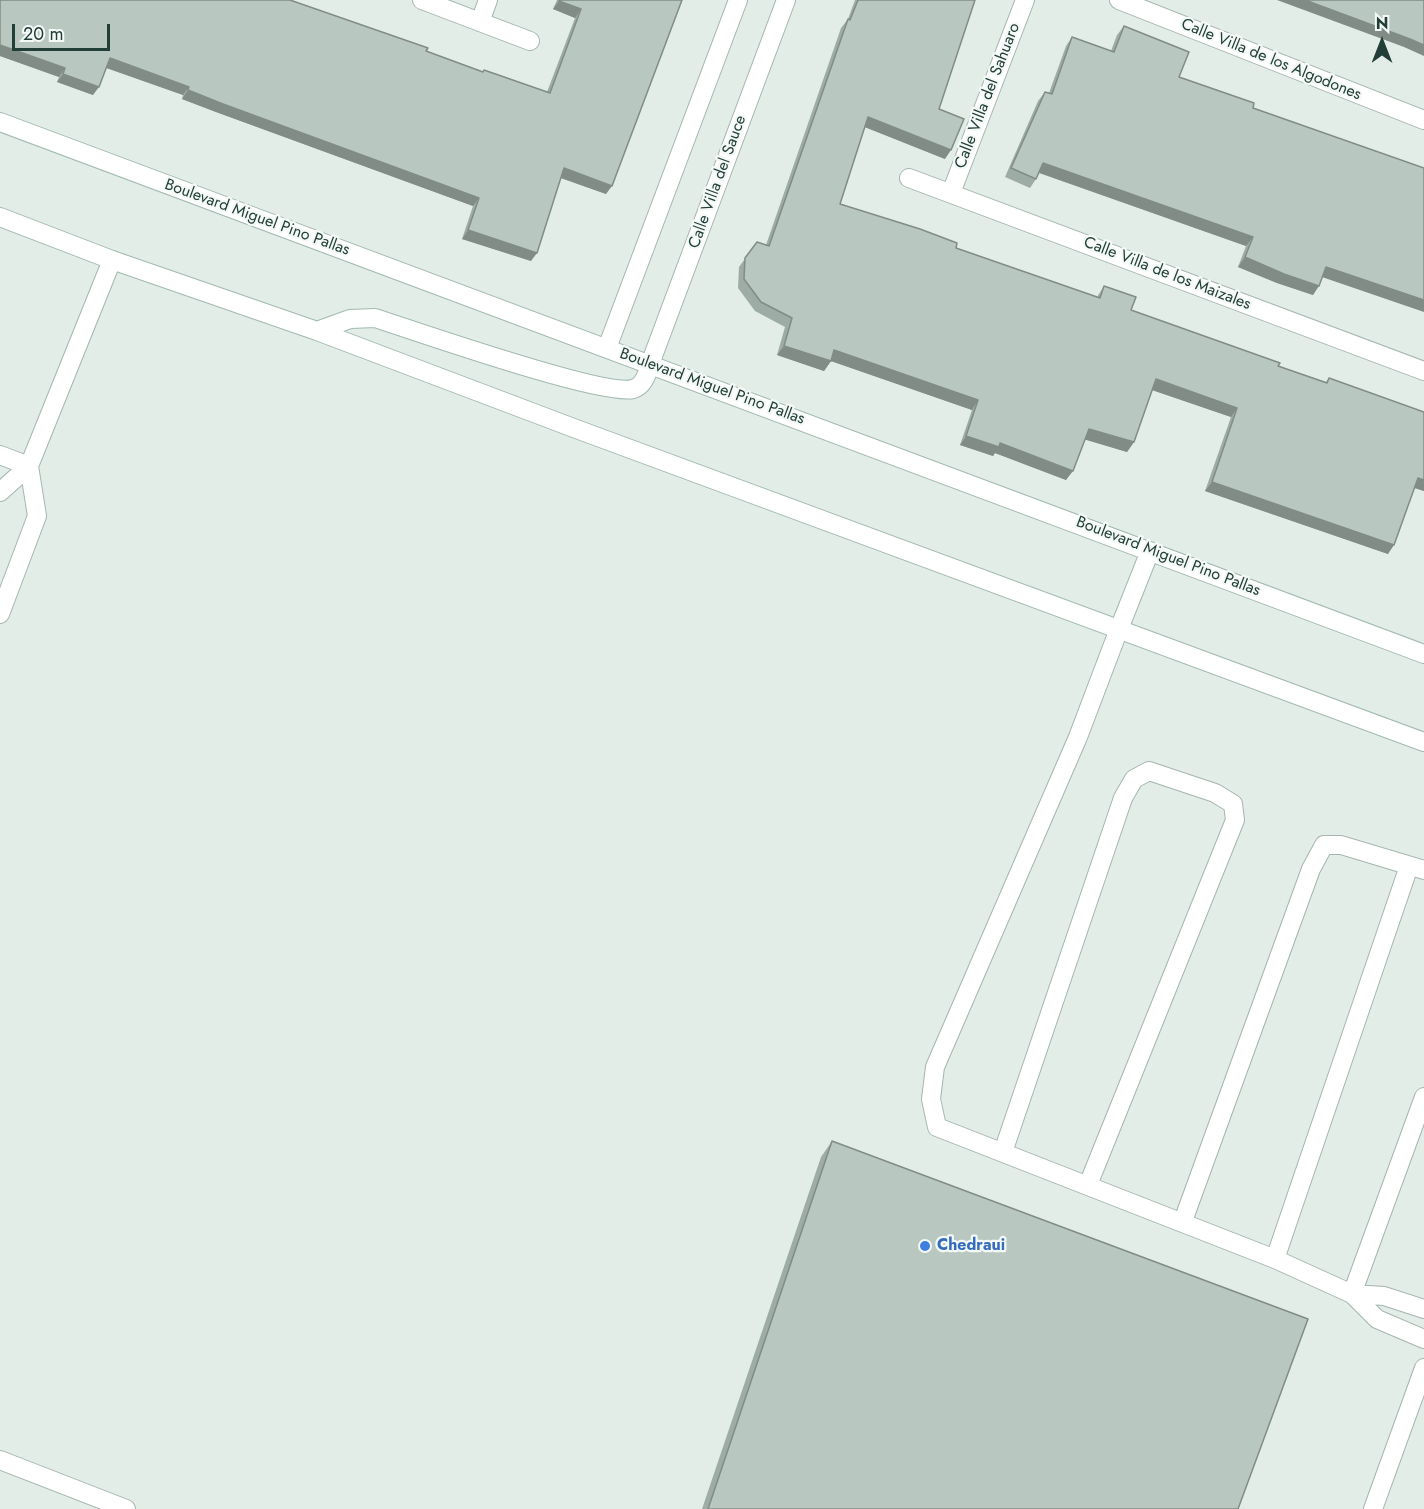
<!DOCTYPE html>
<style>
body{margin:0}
#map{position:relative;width:1424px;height:1509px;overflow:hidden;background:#e3ede8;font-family:Jost,sans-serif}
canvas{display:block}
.north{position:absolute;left:1352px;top:12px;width:60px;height:60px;-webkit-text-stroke:4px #f4f9f7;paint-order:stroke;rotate:0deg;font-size:16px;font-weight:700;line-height:24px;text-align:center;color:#223f37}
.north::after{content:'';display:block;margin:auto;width:21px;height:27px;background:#223f37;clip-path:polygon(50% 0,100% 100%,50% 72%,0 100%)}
.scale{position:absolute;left:12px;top:24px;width:98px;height:27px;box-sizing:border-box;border:3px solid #223f37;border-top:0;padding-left:8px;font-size:18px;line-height:21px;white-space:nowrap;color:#223f37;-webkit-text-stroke:4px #f4f9f7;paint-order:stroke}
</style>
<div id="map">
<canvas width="1424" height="1509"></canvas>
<div class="north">N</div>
<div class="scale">20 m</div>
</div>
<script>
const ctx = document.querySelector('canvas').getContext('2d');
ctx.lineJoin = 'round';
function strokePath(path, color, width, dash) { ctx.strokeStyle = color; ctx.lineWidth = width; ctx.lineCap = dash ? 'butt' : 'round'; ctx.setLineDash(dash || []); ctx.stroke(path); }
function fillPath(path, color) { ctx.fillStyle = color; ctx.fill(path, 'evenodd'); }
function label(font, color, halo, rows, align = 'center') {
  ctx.font = font + ' Jost,sans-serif'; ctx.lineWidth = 4.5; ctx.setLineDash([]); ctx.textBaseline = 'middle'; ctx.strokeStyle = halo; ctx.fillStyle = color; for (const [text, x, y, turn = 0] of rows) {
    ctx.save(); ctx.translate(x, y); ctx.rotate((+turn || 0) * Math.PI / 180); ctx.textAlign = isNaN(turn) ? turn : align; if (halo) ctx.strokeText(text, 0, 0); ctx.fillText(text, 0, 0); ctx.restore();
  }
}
const service = new Path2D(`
 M1119,629l-41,108 -143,330 -4,32 6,28 338,132 77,35 25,25 47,20
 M1424,1097l-72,197 32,2 40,13
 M1003,1152l120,-354 11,-19 15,-8 66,22 18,11 2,16 -147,365
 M1183,1221l128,-352 13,-24h17l83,25
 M1275,1259l134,-393`);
const minor = new Path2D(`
 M422,0l108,41
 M1119,0l305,120
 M480,22l8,-22
 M909,178l515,193
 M951,193l74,-193
 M607,348l131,-348
 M650,364l136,-364
 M0,455l29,11
 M0,492l29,-26 83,-206
 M0,614l37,-98 -8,-50
 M0,1460l126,49
 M1373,1509l51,-141`);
const secondary = new Path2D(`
 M0,122l1424,532
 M0,217l112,43 205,71 262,99 845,312
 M317,331l33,-12 25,-1c40,13 229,79 258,71 11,-3 14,-15 17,-25
 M1119,629l31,-78`);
strokePath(service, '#a5b5af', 20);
strokePath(minor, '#a5b5af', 20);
strokePath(secondary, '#a1b9b0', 20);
strokePath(service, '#fff', 18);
strokePath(minor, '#fff', 18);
strokePath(secondary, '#fff', 18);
fillPath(new Path2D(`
 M0,0l426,51 56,21 2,-2 63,22 28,-74 -22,-9 4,-9h125l-76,194 -45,-16 -30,83 -69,-22 11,-33 -257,-94 -34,-13 1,-4 -77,-27 -13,27 -36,-13 2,-5 -59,-21z
 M855,0h120l-36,109 6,50 -80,-32 -25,77 116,44 141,49 7,-11 27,24 147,56 48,16 3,-4 95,34v79l-10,-3 -26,66 -183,-63 26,-74 -79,-27 -18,52 -7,10 -42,-13 -19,41 -71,-27 -2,3 -33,-11 12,-35 -141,-49 -7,10 -47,-16 8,-28 -30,-16 -17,-23 1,-21 18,-25 9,3 75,-217 7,-9z
 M1124,26l55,51 74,31 69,169 -9,18 -36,-12 -39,-16 8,-21 -207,-73 -3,6 -6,9 -25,-11 33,-76 7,-9 4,1 17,-47 6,-9 39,14 6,-16z
 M832,1141l406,368h-536l119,-352z`), '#9eaca6');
fillPath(new Path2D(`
 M1277,0h28l105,39 14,6v11l-20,-9z
 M559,1l22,8 -6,9 -22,-9z
 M0,45l65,23 -6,9 -59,-21z
 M110,58l79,29 -6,8 -79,-28z
 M63,74l36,13 -6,8 -36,-13z
 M188,90l291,108 -6,8 -257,-94 -34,-13z
 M868,117l83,33 -6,9 -83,-33z
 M1043,163l210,74 -7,9 -209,-74z
 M564,168l48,18 -6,8 -48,-17z
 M468,230l69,23 -6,8 -69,-22z
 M1245,257l74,29 -6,9 -36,-12 -39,-16z
 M1326,267l98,33v12l-105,-36z
 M784,346l47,15 -7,10 -47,-16z
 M834,350l144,50 -6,10 -144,-50z
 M1156,379l81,29 -6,9 -82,-28z
 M1089,429l45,13 -7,10 -44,-13z
 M966,436l34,7 73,28 -7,9 -71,-27 -2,3 -33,-11z
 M1418,478l6,2v11l-12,-4z
 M1212,482l182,63 -6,9 -183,-63z`), '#818c87');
const building = new Path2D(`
 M0,0h290l138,48 -2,3 57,21 1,-2 66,23 31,-84 -22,-8v-1h123l-70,186 -48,-18 -27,85 -69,-23 11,-32 -256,-94 -35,-14 1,-3 -79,-29 -11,29 -36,-13 2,-6 -65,-23z
 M858,0h117l-36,109 25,10 -13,31 -83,-33 -28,87 80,25 37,14 -1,5 144,50 4,-12 32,11 -5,13 149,53 -2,3 49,17 2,-5 95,34v68l-6,-2 -24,67 -182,-63 25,-74 -81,-29 -22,63 -45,-13 -16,42 -73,-28 -1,4 -33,-11 12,-36 -144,-50 -3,11 -47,-15 8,-28 -31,-16 -17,-23 1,-21 12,-16 12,4 79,-227 2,1z
 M1305,0h119v45l-14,-6z
 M1124,26l65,26 -10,25 75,26 -1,5 171,60v132l-98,-33 -7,19 -35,-12 -39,-17 8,-20 -210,-74 -7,16 -25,-11 34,-76 7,2 20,-57 42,15z
 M832,1141l476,178 -70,190h-530z`);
fillPath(building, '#b8c8c1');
strokePath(building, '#818c87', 1.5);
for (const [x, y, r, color] of [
 [925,1246,6,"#3f7fe0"]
]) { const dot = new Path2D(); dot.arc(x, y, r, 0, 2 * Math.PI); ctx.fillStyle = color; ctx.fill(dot); strokePath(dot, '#f4f9f7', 2); }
label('16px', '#223f37', '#f4f9f7', [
 ["Calle Villa de los Algodones",1271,60,22],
 ["Calle Villa del Sahuaro",988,96,-69],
 ["Calle Villa del Sauce",718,182,-70],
 ["Boulevard Miguel Pino Pallas",257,218,20],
 ["Calle Villa de los Maizales",1167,274,21],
 ["Boulevard Miguel Pino Pallas",712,387,20],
 ["Boulevard Miguel Pino Pallas",1168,557,21]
]);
label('bold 16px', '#366cbe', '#f4f9f7', [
 ["Chedraui",937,1246]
], 'left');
</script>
